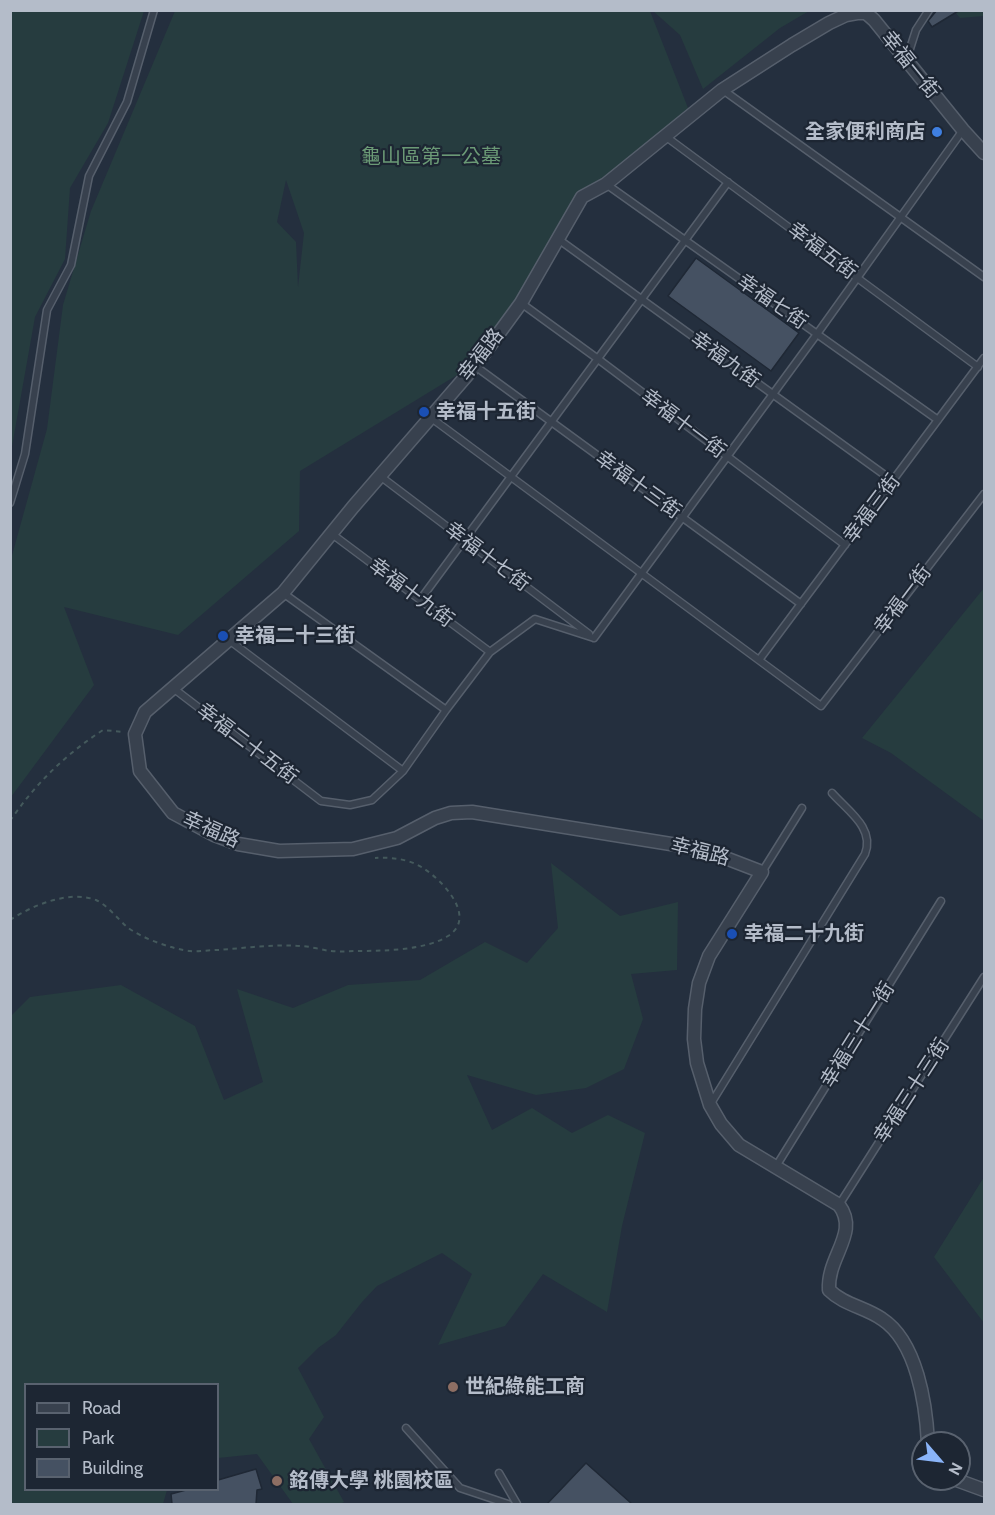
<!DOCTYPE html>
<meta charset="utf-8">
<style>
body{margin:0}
#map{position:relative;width:995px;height:1515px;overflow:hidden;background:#242f3e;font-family:Cabin,sans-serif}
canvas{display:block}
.frame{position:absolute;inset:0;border:12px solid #b4bcc9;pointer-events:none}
.legend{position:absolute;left:24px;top:1383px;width:195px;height:108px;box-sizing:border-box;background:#1d2633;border:2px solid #59626f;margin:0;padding:8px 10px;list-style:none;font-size:18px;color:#b4bcc9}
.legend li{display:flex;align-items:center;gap:12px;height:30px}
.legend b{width:30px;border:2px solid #59626f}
.north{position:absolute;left:911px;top:1431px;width:60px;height:60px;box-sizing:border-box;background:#1d2633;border:2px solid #59626f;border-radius:50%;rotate:118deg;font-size:16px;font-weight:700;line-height:24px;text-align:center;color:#b4bcc9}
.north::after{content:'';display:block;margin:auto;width:21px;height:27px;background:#8ab4f8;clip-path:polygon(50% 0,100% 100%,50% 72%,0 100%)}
</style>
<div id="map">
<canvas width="995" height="1515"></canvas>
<div class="frame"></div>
<ul class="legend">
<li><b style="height:8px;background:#38414e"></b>Road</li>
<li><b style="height:16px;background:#263c3f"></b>Park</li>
<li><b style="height:16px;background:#455162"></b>Building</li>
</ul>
<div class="north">N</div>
</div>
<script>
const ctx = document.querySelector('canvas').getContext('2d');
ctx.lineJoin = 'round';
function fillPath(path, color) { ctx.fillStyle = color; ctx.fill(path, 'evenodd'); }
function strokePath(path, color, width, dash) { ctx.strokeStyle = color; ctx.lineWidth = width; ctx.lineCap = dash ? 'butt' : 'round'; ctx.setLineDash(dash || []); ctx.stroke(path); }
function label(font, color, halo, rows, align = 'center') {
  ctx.font = font + ' Cabin,"Noto Sans TC",sans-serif'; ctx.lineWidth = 4.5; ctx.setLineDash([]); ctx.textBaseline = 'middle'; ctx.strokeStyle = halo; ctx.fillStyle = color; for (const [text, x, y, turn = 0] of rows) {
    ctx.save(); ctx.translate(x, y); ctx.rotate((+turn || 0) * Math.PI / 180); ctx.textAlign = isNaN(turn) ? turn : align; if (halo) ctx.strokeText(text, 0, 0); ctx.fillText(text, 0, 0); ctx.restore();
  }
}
fillPath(new Path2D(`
 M11,10l133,1 -36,112 -38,65 -5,71 -30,58 -24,135z
 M175,11h475l38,97 -26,24 -59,48 -25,13 -63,108 -53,71 -162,99 -1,60 -121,104 -114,-28 30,78 -83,112v-238l36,-130 16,-124 28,-94zM286,180l18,53 -6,54 -2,-45 -19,-20z
 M653,11h156l-29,17 -77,61 -23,-54z
 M954,11h30v5l-24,2z
 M984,588v233l-93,-68 -29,-15z
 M551,863l69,53 58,-14 -1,68 -46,4 12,45 -19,50 -38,19 -50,7 -69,-20 25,55 40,-22 40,25 36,-18 37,18 -23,93 -15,86 -64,-38 -38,52 -67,19 34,-71 -30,-21 -65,33 -15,16 -26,33 -18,13 -20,20 26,49 -15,22 35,63 -4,2h-47l-36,-50 -39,4v-74h-192v106h141l-4,14h-152v-488l19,-19 91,-12 74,41 29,74 39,-18 -26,-93 56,19 55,-23 72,-5 65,-38 42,21 31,-35z
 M984,1177v146l-50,-66z`), '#263c3f');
const building = new Path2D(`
 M937,10h23l-28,17 -4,-6z
 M696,258l103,75 -28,38 -103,-75z
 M586,1463l46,41h-85z
 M256,1469l6,20 -5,1 -1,14h-84l-1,-10 15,-4h32v-10z`);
fillPath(building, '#455162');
strokePath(building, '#1f2835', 1.5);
const service = new Path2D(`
 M907,58l9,-28 13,-20
 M723,90l261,187
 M665,136l313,231
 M606,184l332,236
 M558,239l335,242
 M521,303l77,56 247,186
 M475,366l326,238
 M430,417l391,289 163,-212
 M380,476l209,158
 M10,503l15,-49 22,-144 24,-45 18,-89 38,-74 27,-92
 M332,534l158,118
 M283,593l163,117
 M420,600l308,-418
 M594,638l223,-304 146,-204
 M229,640l174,131
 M759,660l225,-302
 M173,688l148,113 29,4 22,-5 31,-29 43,-61 44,-58 45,-33 59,19
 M762,872l40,-64
 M710,1105l155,-251c10,-26 -17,-43 -33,-61
 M775,1168l166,-267
 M839,1205l145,-228
 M406,1428l54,60 48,16
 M499,1473l18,31`);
const minor = new Path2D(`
 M928,1443c-2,-39 -11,-101 -46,-124 -17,-12 -38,-14 -53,-29 -2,-34 31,-57 10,-85l-100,-60 -18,-21 -11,-19 -13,-42 -3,-24 1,-30 4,-26 10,-27 53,-84 -60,-23 -230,-37 -21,1 -16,5 -38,20 -44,11 -74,2 -41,-7 -24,-9 -41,-22 -33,-42 -5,-37 10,-22 138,-119 70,-86 122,-141 46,-63 61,-106 24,-13 116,-94 70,-45 37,-22 17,-8 11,-2h9l8,7 89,110 21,23
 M954,1479l30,11`);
strokePath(service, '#565f6c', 9);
strokePath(minor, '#565f6c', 15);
strokePath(new Path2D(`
 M10,821c25,-37 56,-67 93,-91l20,2
 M10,920c23,-15 59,-30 86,-20 11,5 22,19 31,27 14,11 45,22 63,24 9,1 19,-1 28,-1 27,-2 55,-6 82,-4 10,0 21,4 31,5 9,1 18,0 27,0 25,0 69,-1 90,-15 30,-19 -6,-56 -25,-68 -14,-9 -31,-11 -48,-10`), '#44595c', 2, [4.5, 4.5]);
strokePath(service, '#38414e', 6);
strokePath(minor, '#38414e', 12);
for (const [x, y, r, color] of [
 [937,132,6,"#3f7fe0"],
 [424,412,6,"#1a4fb4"],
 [223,636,6,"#1a4fb4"],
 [732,934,6,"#1a4fb4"],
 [453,1387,6,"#8d6e63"],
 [277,1481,6,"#8d6e63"]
]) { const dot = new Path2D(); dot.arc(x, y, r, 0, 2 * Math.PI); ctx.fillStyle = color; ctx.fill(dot); strokePath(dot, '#1d2633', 2); }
label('20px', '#b4bcc9', '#1d2633', [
 ["幸福一街",910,65,51],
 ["幸福五街",822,251,37],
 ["幸福七街",772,302,35],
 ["幸福路",481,355,-52],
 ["幸福九街",725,360,36],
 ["幸福十一街",683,424,37],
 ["幸福十三街",638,485,36],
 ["幸福三街",872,509,-53],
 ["幸福十七街",487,557,37],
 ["幸福十九街",411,593,37],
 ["幸福一街",903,600,-53],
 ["幸福二十五街",247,744,37],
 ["幸福路",211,830,24],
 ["幸福路",700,852,14],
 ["幸福三十一街",858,1035,-58],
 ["幸福三十三街",912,1091,-57]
]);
label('bold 20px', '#b4bcc9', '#1d2633', [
 ["全家便利商店",925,132,"right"],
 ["幸福十五街",436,412],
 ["幸福二十三街",235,636],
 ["幸福二十九街",744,934],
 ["世紀綠能工商",465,1387],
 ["銘傳大學 桃園校區",289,1481]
], 'left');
label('20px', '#6b9a76', '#1d2633', [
 ["龜山區第一公墓",431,157]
]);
</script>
